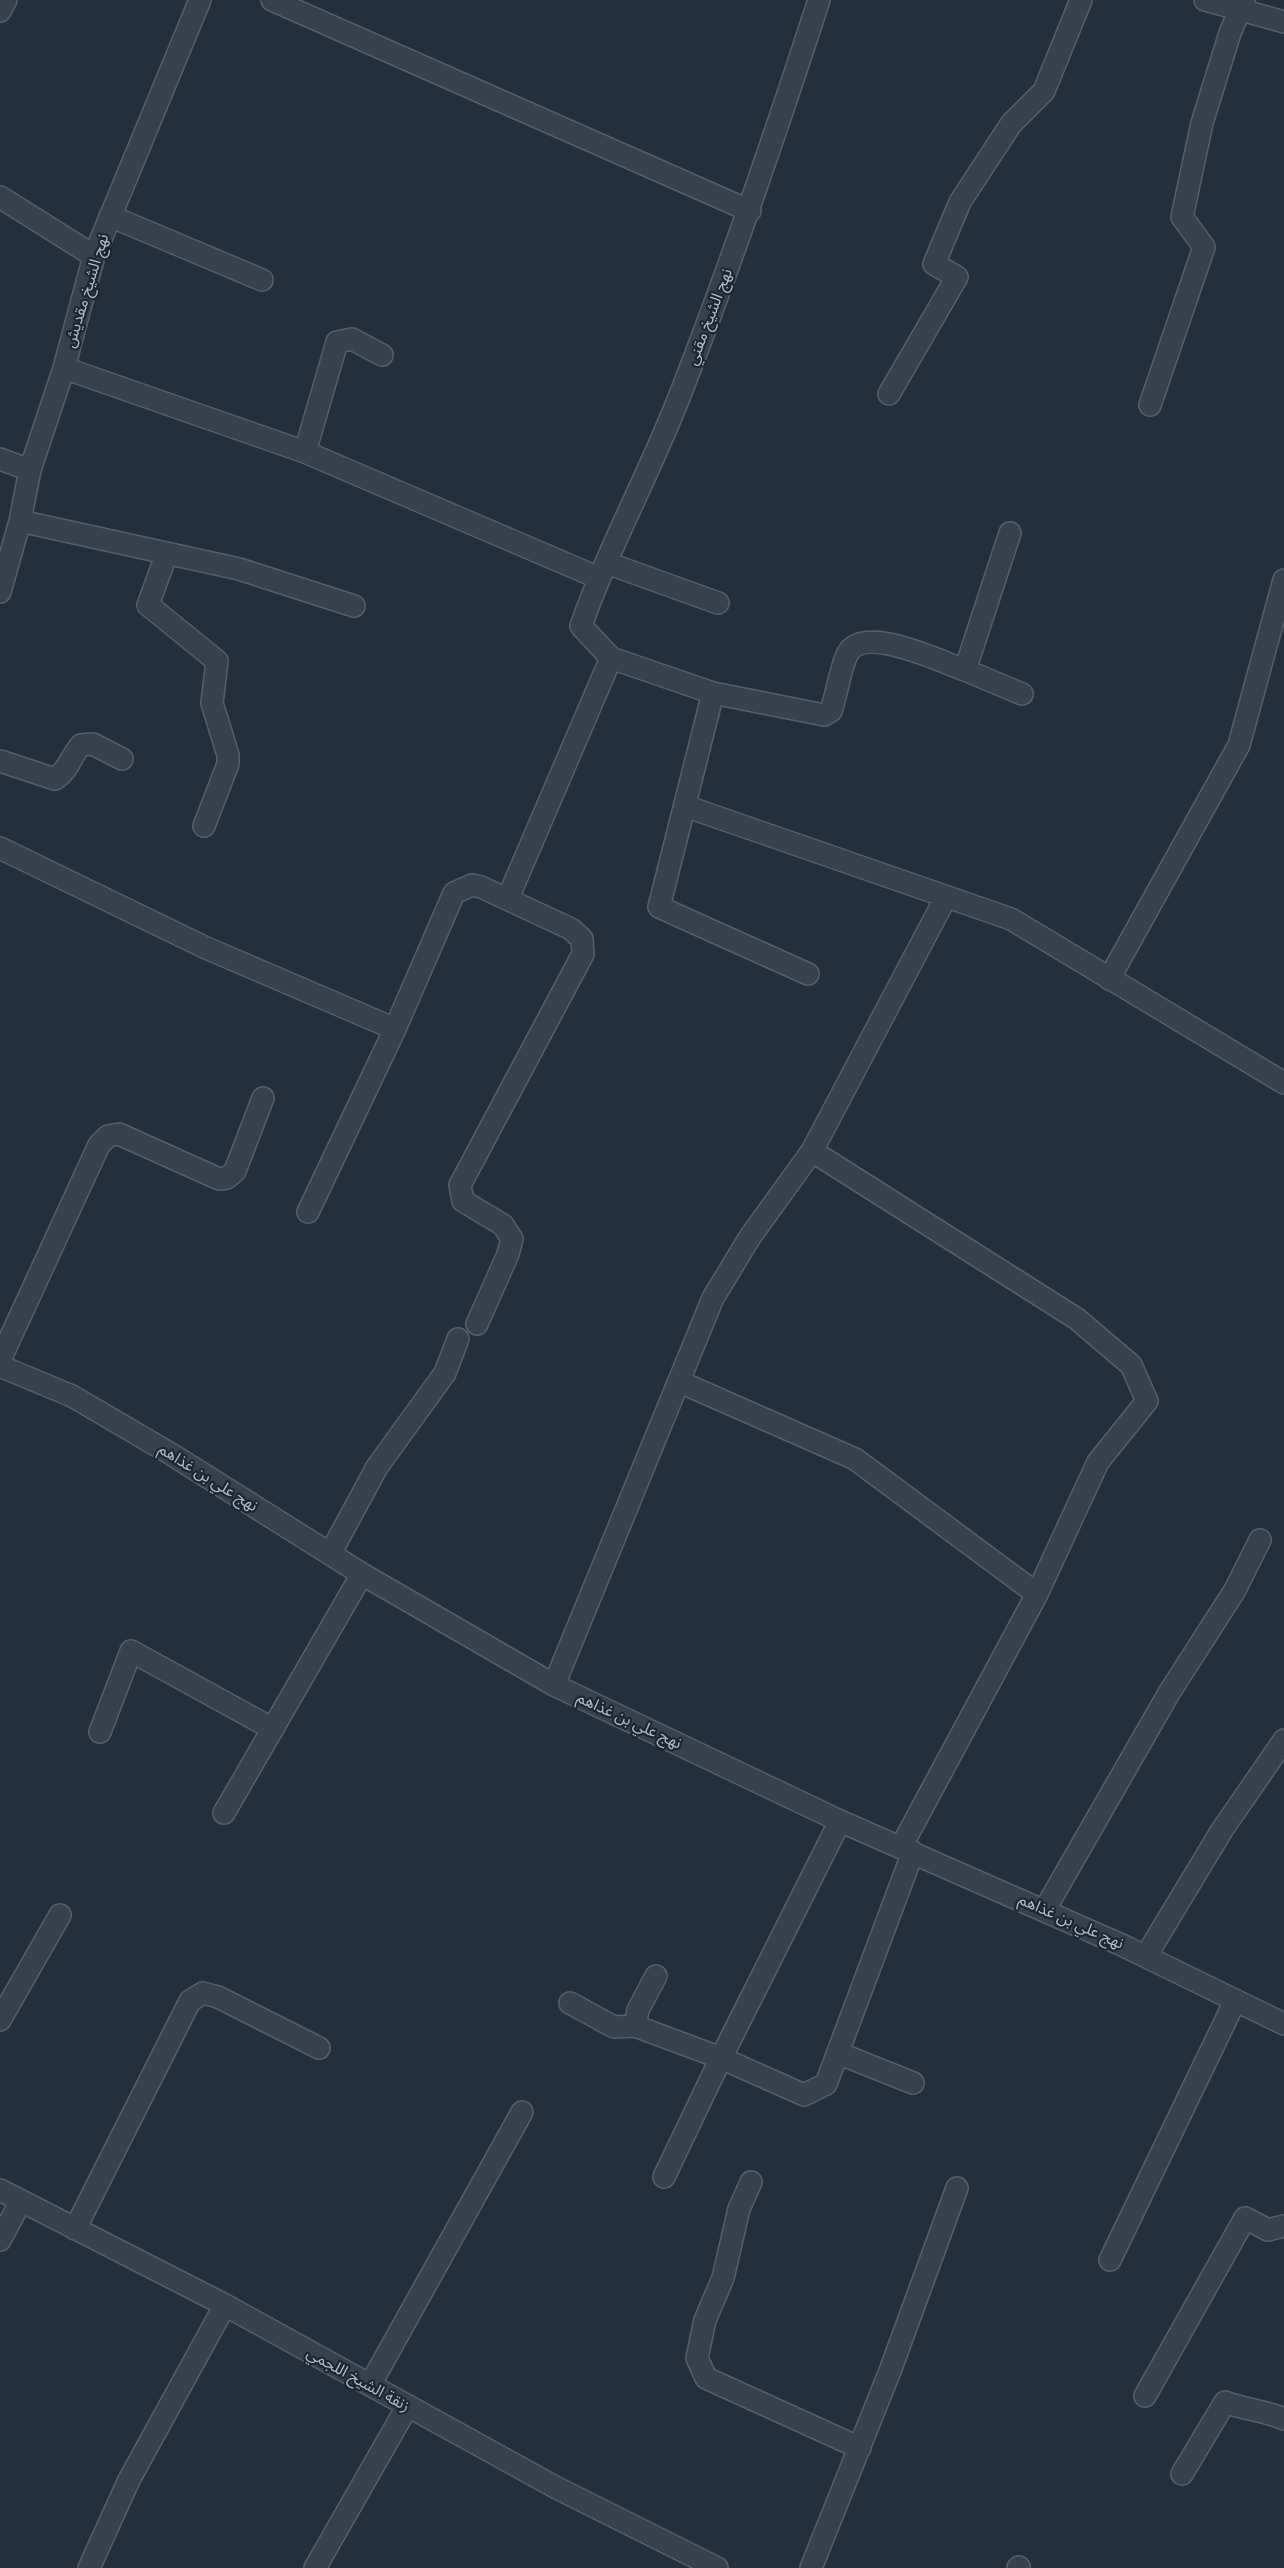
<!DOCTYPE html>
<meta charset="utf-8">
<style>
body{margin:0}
canvas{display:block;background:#232f3c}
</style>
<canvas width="1284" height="2568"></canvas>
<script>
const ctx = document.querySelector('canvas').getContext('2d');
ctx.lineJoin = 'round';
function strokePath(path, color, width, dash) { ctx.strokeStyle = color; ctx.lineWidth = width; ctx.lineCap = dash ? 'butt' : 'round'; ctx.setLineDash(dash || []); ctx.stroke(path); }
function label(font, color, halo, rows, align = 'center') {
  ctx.font = font + ' "Fira Sans Condensed","Noto Sans Arabic",sans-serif'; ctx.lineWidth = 4.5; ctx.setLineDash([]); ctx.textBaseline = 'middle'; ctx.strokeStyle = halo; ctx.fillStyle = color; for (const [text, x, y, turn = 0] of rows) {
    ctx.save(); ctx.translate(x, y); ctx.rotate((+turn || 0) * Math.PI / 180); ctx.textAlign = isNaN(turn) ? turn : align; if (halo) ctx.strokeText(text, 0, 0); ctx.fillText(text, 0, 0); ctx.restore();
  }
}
const street = new Path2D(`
 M272,0l478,211
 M819,0c-44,135 -89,268 -141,400 -30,76 -70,149 -97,226l30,32 102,35 111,22 7,-4c5,-14 10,-46 17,-58 17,-29 93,9 117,17l45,-137
 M1205,0l79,22
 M0,11l6,-11
 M0,197l94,59
 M110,216l152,64
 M64,368l241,84 294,126
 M889,394l68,-117 -23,-13 26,-62 51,-78 33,-33 37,-91
 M1150,405l54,-158 -22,-30 20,-94 28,-90 14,-33
 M305,452l32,-110 15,-3 30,16
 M0,459l30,11
 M20,521l219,48 115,37
 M167,553l-19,52 69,56 -5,42 16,52v9l-24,62
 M607,563l111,40
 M0,592l20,-71 10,-51 34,-102 30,-112 106,-256
 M965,670l57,24
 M713,693l-54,214 149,67
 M0,761l55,18c14,-9 15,-22 26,-34l12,-1 29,15
 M685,806l326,113 273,164
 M0,848l204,99 191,82
 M508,898l103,-240
 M1109,979l130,-234 45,-165
 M812,1151l265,168 54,46 16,36 -49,61 -61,132
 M308,1212l87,-183 59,-136 18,-8 9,2 90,42 11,10 1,15 -123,231 3,16 40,24 9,14 -4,15 -31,70
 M0,1360l99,-215 9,-9 11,-2 100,45 8,-1 8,-7 28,-73
 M0,1366l72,30 99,58 191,120 192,111 286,136 284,125 160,78
 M680,1382l175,77 182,135 -136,253
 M330,1554l47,-87 68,-94 13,-34
 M554,1685l159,-387 37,-61 62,-86 134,-254
 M100,1732l31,-81 142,78
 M224,1813l138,-239
 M1044,1911l125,-218 66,-103 25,-50
 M1146,1956l76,-126 62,-90
 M570,2003l44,24 21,-1 86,32 119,-237
 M0,2020l60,-105
 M635,2026l3,-16 18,-34
 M838,2053l75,30
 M664,2177l57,-119 83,37 22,-11 87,-232
 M751,2182l-12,27 -16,69 -18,42 -8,38 9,20 154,70
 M0,2190l225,115 330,182 162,81
 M75,2229l115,-228 13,-8 15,4 101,51
 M0,2240l21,-39
 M1110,2260l125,-259
 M370,2385l152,-273
 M1145,2396l100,-178 23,12 16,-4
 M1182,2474l43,-72c20,8 39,8 59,17
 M89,2568l40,-88 96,-175
 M315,2568l92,-161
 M811,2568l79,-197 67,-183
 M1018,2568l1,-1`);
strokePath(street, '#555e6a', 24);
strokePath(street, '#36414c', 21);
label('16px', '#b2bbc8', '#1c2631', [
 ["نهج الشيخ مقديش",87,291,-73],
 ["نهج الشيخ مقني",710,317,-69],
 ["نهج علي بن غذاهم",208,1478,32],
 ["نهج علي بن غذاهم",629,1721,25],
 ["نهج علي بن غذاهم",1071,1922,24],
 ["زنقة الشيخ اللجمي",358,2380,29]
]);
</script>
